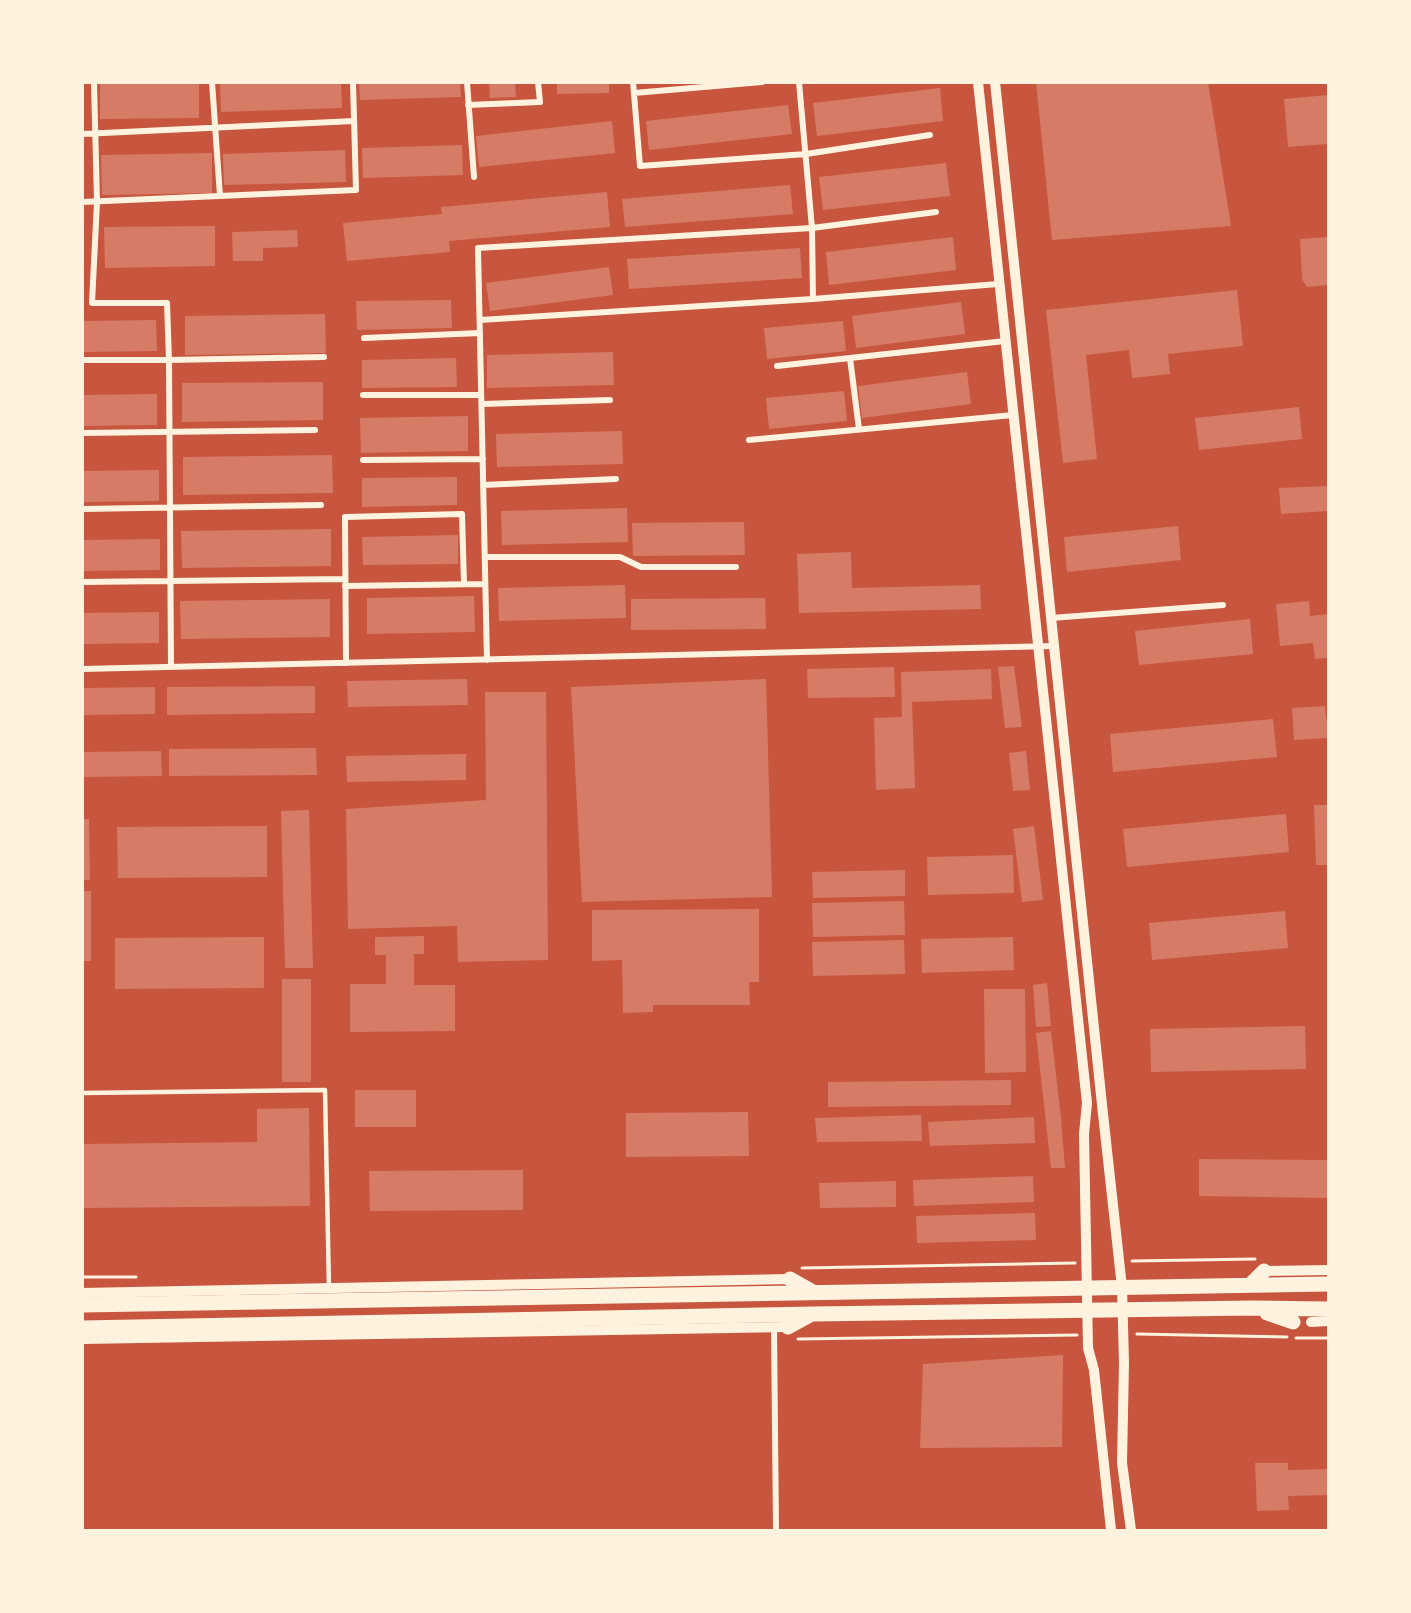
<!DOCTYPE html>
<style>
body{margin:0}
#map{position:relative;width:1411px;height:1613px;overflow:hidden;background:#c8553d;font-family:Overpass,sans-serif}
canvas{display:block}
.frame{position:absolute;inset:0;border:84px solid #fff3e0;pointer-events:none}
</style>
<div id="map">
<canvas width="1411" height="1613"></canvas>
<div class="frame"></div>
</div>
<script>
const ctx = document.querySelector('canvas').getContext('2d');
ctx.lineJoin = 'round';
function fillPath(path, color) { ctx.fillStyle = color; ctx.fill(path, 'evenodd'); }
function strokePath(path, color, width, dash) { ctx.strokeStyle = color; ctx.lineWidth = width; ctx.lineCap = dash ? 'butt' : 'round'; ctx.setLineDash(dash || []); ctx.stroke(path); }
fillPath(new Path2D(`
 M199,82v36l-99,1v-36z
 M220,82h121l1,26 -121,4z
 M359,82h101l1,15 -101,3z
 M489,82h26l1,15 -26,1z
 M557,82h52v11l-52,1z
 M1036,82h172l23,144 -179,14z
 M940,88l3,33 -126,15 -4,-33z
 M1328,95v49l-40,3 -4,-48z
 M788,105l4,29 -143,16 -3,-29z
 M612,121l3,32 -136,14 -3,-31z
 M462,145l1,30 -100,3 -1,-30z
 M345,150l1,32 -122,3 -1,-31z
 M212,153v40l-110,2 -1,-40z
 M946,163l4,33 -127,14 -4,-33z
 M790,185l3,29 -168,13 -3,-28z
 M607,192l3,35 -161,14 1,11 -103,9 -4,-38 99,-9 -1,-7z
 M215,226v40l-110,2 -1,-41z
 M297,230l1,17 -35,1v13h-30l-1,-29z
 M953,237l3,33 -127,15 -3,-33z
 M1328,237v48l-21,2 -5,-8 -2,-40z
 M800,248l2,30 -173,11 -2,-30z
 M609,267l4,28 -123,16 -4,-28z
 M1237,290l6,56 -75,8 2,20 -38,4 -3,-28 -43,5 11,104 -34,4 -17,-153z
 M451,300l1,28 -95,2 -1,-29z
 M961,302l4,32 -109,14 -4,-32z
 M325,314l1,39 -141,2v-39z
 M156,320l1,31 -75,1v-31z
 M843,321l3,30 -79,8 -3,-31z
 M613,352l1,33 -127,3v-33z
 M456,358l1,29 -95,1v-28z
 M967,372l4,32 -109,14 -4,-32z
 M323,382v38l-141,2v-39z
 M844,391l3,30 -78,8 -3,-31z
 M157,394v31l-75,1v-31z
 M1299,407l3,32 -103,11 -4,-32z
 M468,416v35l-107,2 -1,-35z
 M622,431l1,33 -126,3 -1,-33z
 M332,455l1,38 -150,2v-38z
 M159,470v31l-77,1v-31z
 M457,477v28l-95,2v-29z
 M1328,486v25l-47,3 -2,-26z
 M627,508l1,34 -126,3 -1,-34z
 M744,522l1,33 -112,1 -1,-33z
 M1178,526l3,34 -114,12 -3,-35z
 M331,529v37l-149,2 -1,-37z
 M458,535v29l-95,1 -1,-28z
 M160,539v31l-78,1v-31z
 M851,552l1,36 128,-3 1,24 -182,4 -2,-59z
 M625,585l1,33 -127,3 -1,-33z
 M474,596l1,36 -108,2v-36z
 M765,598l1,31 -135,1v-31z
 M330,599v38l-149,2 -1,-38z
 M1309,601l1,15 18,-2v44l-13,1 -2,-16 -33,3 -4,-42z
 M159,612v31l-77,1v-31z
 M1250,619l3,35 -114,11 -4,-34z
 M1014,666l8,61 -17,1 -7,-61z
 M894,667l1,30 -87,1 -1,-29z
 M991,669l1,30 -80,3 3,86 -39,2 -2,-72 28,-1 -1,-45z
 M467,679l1,26 -120,2 -1,-26z
 M766,679l6,218 -190,5 -11,-215z
 M315,686v27l-148,2v-28z
 M155,687v27l-73,1v-27z
 M485,692h61l2,268 -90,2 -1,-36 -109,3 -2,-120 140,-9z
 M1325,706l1,13h2v19l-34,2 -2,-32z
 M1273,719l4,38 -164,15 -3,-38z
 M316,748l1,27 -148,1v-27z
 M161,751l1,25 -80,1v-25z
 M1026,751l4,39 -17,1 -4,-38z
 M466,754v26l-119,2 -1,-26z
 M1314,805h14v60h-12z
 M309,810l4,158h-28l-4,-157z
 M1286,814l3,38 -162,15 -4,-38z
 M82,819h7l1,61h-8z
 M267,826v51l-149,1 -1,-51z
 M1034,826l9,74 -21,2 -9,-73z
 M1013,855l1,38 -86,2 -1,-38z
 M905,870v26l-92,2 -1,-26z
 M82,891h9v70h-9z
 M904,901l1,34 -92,2 -1,-34z
 M759,909v73h-10l1,23h-97v7l-30,1 -1,-53 -30,1v-51z
 M1285,911l3,37 -136,12 -3,-37z
 M424,936v18h-10v31h41v46l-105,1v-48h36v-29h-11v-18z
 M264,937v51l-149,1v-51z
 M1013,937l1,33 -92,3 -1,-34z
 M904,940l1,34 -92,2 -1,-34z
 M282,979h29v103h-29z
 M1047,983l4,43 -15,1 -3,-42z
 M984,989h41l1,83 -41,1z
 M1305,1026l1,43 -155,3 -1,-43z
 M1051,1031l10,87 4,50h-14l-15,-135z
 M1011,1080v25l-183,2v-25z
 M355,1090h61v37h-61z
 M309,1108l1,98 -228,2v-64l175,-2v-33z
 M748,1112l1,44 -123,1v-44z
 M921,1115l1,26 -105,1 -2,-24z
 M1034,1117l1,26 -105,3 -2,-24z
 M1199,1159l129,1v38l-129,-2z
 M523,1170v40l-153,1 -1,-40z
 M1033,1176l1,26 -120,4 -1,-26z
 M896,1181v26l-76,1 -1,-25z
 M1035,1213l1,27 -119,3 -1,-27z
 M1063,1355l-1,92 -142,1 3,-84z
 M1255,1463h33v7l40,-1v26l-40,1 1,14 -32,1z`), '#d67c66');
strokePath(new Path2D(`
 M1132,1261l123,-2
 M802,1268l273,-5
 M82,1277h54
 M1137,1334l150,3
 M1296,1338h32
 M798,1339l279,-4`), '#fff3e0', 3);
strokePath(new Path2D(`
 M82,1093l243,-3 4,198`), '#fff3e0', 4.5);
strokePath(new Path2D(`
 M94,82l3,120 -5,101h75l2,57 2,307
 M212,82l8,114
 M467,82l7,95
 M633,82l7,84 166,-12 124,-19
 M634,93l128,-11
 M468,105l72,-3 -2,-20
 M82,134l272,-13
 M82,202l274,-12 -3,-108
 M936,212l-124,16 1,71 185,-15
 M480,320l333,-21
 M364,338l116,-5
 M850,358l9,71
 M82,360h87l155,-3
 M777,366l228,-25
 M363,395h118
 M482,404l128,-4
 M82,433l233,-3
 M749,440l264,-25
 M363,460l120,-1
 M483,485l133,-6
 M82,509l239,-4
 M485,557h135l21,10h95
 M82,582l262,-3
 M345,586l140,-2
 M1051,618l172,-13
 M487,660l-9,-412 334,-20 -13,-146
 M346,663l-1,-146 117,-3 2,70
 M82,669l972,-23
 M774,1327l2,203`), '#fff3e0', 6);
strokePath(new Path2D(`
 M978,82l109,1021 -3,31 4,214 6,22 17,160
 M995,82l108,1032 19,173 2,76 -2,100 9,67
 M1264,1271l64,-1
 M82,1293l708,-14
 M1311,1322l17,-1
 M82,1339l706,-12`), '#fff3e0', 10);
strokePath(new Path2D(`
 M790,1279l23,13
 M1250,1285l14,-14
 M82,1305l1246,-21
 M1267,1313l26,9
 M788,1327l22,-12
 M82,1328l731,-14 440,-6 75,1`), '#fff3e0', 15);
</script>
